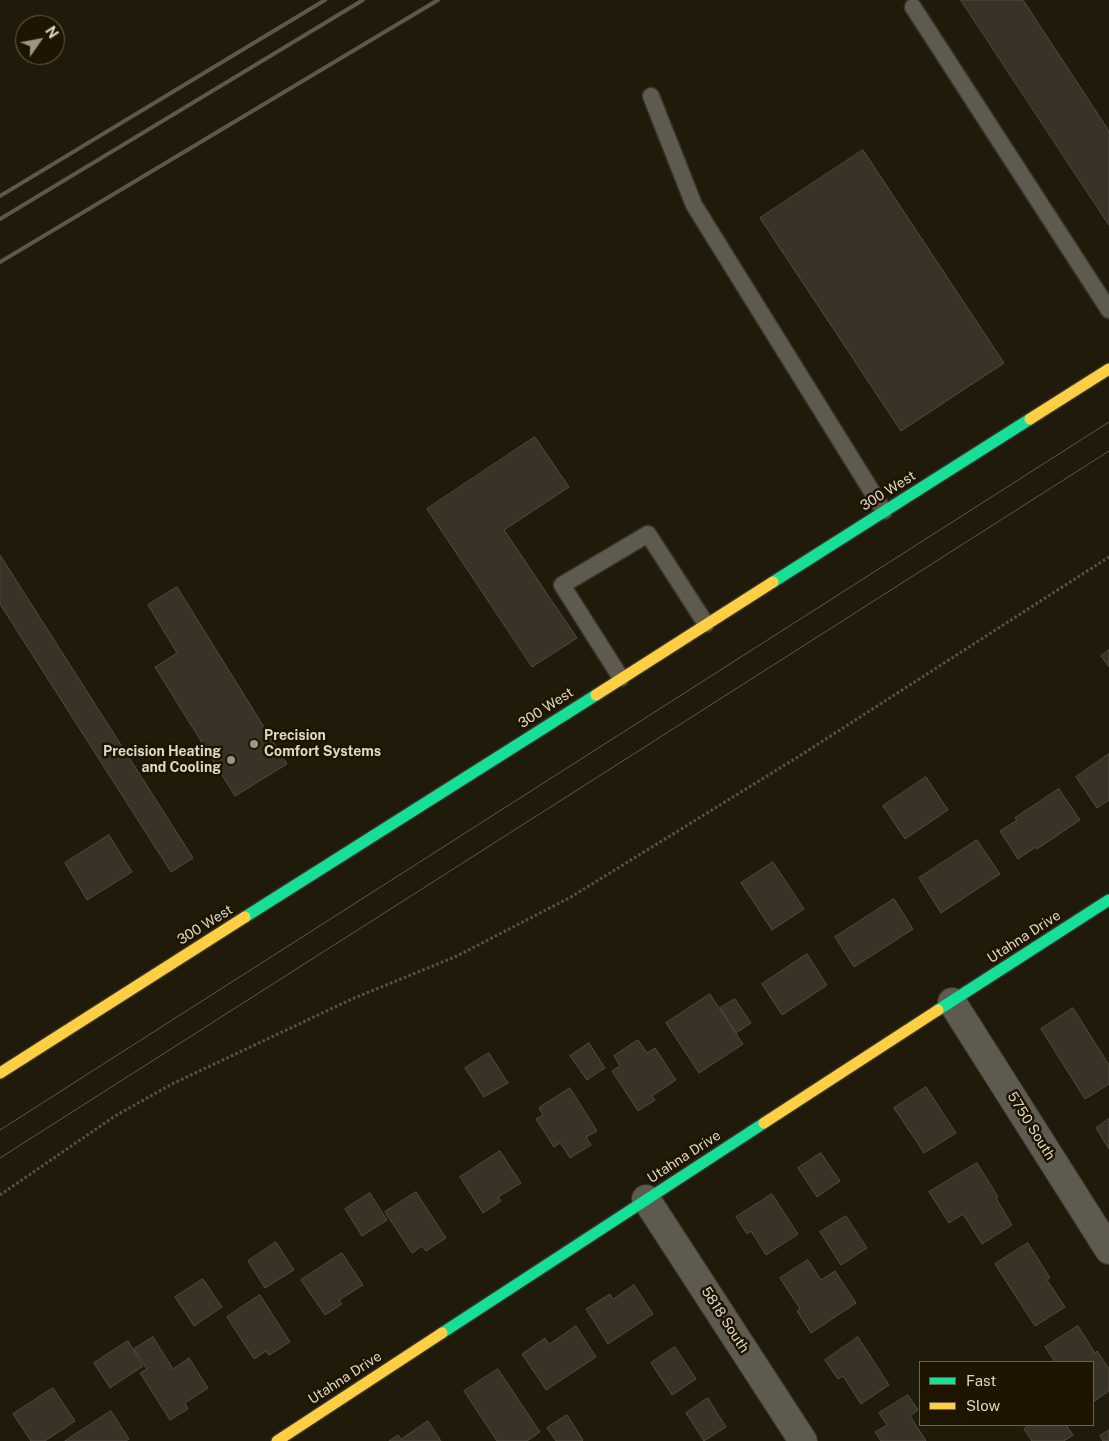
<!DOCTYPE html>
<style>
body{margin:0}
#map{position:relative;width:1109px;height:1441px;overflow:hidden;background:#201a0b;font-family:"Public Sans",sans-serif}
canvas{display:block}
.legend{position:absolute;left:919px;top:1361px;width:175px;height:65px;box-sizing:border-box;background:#1e1400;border:1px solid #6b6250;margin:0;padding:6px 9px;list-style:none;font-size:15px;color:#ded7c8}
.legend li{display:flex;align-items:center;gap:10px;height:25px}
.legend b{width:25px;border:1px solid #6b6250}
.north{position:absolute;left:15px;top:15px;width:50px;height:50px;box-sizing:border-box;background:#1e1400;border:1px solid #6b6250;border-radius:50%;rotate:57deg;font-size:14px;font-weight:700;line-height:20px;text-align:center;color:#ded7c8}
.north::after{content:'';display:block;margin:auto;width:18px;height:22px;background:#9c9586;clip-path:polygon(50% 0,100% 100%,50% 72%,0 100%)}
</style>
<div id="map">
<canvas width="1109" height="1441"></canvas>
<ul class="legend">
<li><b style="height:6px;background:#16e098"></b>Fast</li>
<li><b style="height:6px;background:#ffcf43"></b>Slow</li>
</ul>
<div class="north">N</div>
</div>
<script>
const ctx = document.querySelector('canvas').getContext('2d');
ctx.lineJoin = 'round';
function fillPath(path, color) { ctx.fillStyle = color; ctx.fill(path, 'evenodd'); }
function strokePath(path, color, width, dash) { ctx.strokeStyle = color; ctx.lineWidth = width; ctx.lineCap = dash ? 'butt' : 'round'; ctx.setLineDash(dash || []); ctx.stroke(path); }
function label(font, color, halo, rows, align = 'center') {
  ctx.font = font + ' "Public Sans",sans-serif'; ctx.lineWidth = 5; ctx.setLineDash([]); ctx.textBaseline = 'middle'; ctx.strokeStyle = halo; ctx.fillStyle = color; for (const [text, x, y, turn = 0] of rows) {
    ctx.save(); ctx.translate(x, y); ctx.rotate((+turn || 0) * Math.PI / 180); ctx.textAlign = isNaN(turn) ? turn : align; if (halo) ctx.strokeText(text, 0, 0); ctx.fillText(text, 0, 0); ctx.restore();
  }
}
const building = new Path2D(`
 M961,0h62l86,131v94z
 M863,150l141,213 -103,68 -141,-213z
 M535,437l34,50 -65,43 73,108 -45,29 -105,-158z
 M0,555l193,303 -22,14 -171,-268z
 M177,587l110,177 -52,32 -80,-129 22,-14 -29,-48z
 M1109,650v17l-8,-11z
 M1109,754v46l-12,8 -21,-31z
 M926,777l22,33 -43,29 -22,-33z
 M1059,789l21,31 -43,29 -1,-2 -18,12 -18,-28 17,-11 -2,-2z
 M109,835l23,37 -45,28 -22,-37z
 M977,840l23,34 -59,39 -22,-35z
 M773,862l31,47 -32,21 -31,-47z
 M894,899l19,30 -59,38 -19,-30z
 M807,954l20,31 -45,30 -20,-31z
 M710,994l33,50 -44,29 -33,-50z
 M735,999l16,24 -15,10 -16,-25z
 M1073,1008l36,57v19l-24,15 -44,-70z
 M638,1040l9,13 8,-5 21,32 -24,16 3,4 -17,11 -26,-40 8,-5 -6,-10z
 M589,1043l16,25 -18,12 -17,-24z
 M489,1053l19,30 -24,14 -19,-29z
 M926,1087l30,46 -32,20 -30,-45z
 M570,1088l27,43 -11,6 5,8 -21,13 -10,-15 -6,4 -18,-28 7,-4 -4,-7z
 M1109,1119v30l-13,-21z
 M500,1151l21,32 -23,14 3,4 -18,12 -23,-36z
 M821,1153l19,28 -23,16 -19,-29z
 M977,1163l21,34 -2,1 16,27 -30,19 -19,-30 -14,9 -20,-31z
 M416,1192l30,46 -20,13 -4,-5 -10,7 -27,-41z
 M370,1193l17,27 -25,16 -17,-27z
 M772,1194l26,40 -32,21 -15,-24 -4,3 -11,-17z
 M846,1216l21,32 -26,17 -21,-33z
 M276,1242l18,28 -29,18 -17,-27z
 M1028,1243l22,35 -3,2 18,27 -30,19 -40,-62z
 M342,1253l21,32 -24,15 3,4 -17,11 -24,-35z
 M808,1260l13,20 14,-9 21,32 -45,30 -14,-22 3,-2 -20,-31z
 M203,1279l19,28 -28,19 -19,-29z
 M634,1285l19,29 -45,30 -22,-35 24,-15 3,5z
 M260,1295l30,47 -21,13 -3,-4 -12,8 -27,-42z
 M576,1326l20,31 -50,33 -24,-36 23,-16 4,6z
 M1078,1326l17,27 2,-2 12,18v22l-16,11v-40h-38l-10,-15z
 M153,1337l20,32 16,-11 19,30 -23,15 3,6 -18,11 -30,-47 7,-4 -13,-20z
 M858,1337l31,48 -28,19 -18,-28 -5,3 -13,-19z
 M128,1341l15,25 -33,22 -16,-25z
 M675,1347l21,32 -24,16 -21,-32z
 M498,1369l42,63 -13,9h-30l-33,-50z
 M53,1388l22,33 -30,20h-14l-18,-27z
 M908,1395l10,15 -8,6 16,25h-45l-6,-9 12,-7 -8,-12z
 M708,1398l18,29 -22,14 -18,-28z
 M111,1411l18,28 -3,2h-61z
 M567,1415l16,25 -1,1h-26l-9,-13z
 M428,1421l13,20h-52l9,-6 3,4z
 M1030,1425h36l7,10 -9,6h-32l-8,-12z
 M1109,1430v11h-6l-3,-5z`);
fillPath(building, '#383326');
strokePath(building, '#524c40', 1);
const lane = new Path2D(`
 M913,7l196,303
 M651,96l43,109 190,306
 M621,678l-59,-93 86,-51 58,90`);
const street = new Path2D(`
 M952,1002l157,248
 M646,1199l157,242`);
const fast = new Path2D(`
 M773,582l257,-163
 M245,917l351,-222
 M938,1010l171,-110
 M442,1333l322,-210`);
const slow = new Path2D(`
 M1030,419l79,-50
 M596,695l177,-113
 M0,1073l245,-156
 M764,1123l174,-113
 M277,1441l165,-108`);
strokePath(lane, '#38342b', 19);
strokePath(street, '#38342b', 30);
strokePath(fast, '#38342b', 14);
strokePath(slow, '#38342b', 14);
strokePath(new Path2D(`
 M0,1195l115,-79 57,-32 180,-85 105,-43 114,-59 230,-142 308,-198`), '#585349', 3, [2.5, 2.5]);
strokePath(lane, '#5f5a4f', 16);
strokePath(street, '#5f5a4f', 28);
strokePath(fast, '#16e098', 11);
strokePath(slow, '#ffcf43', 11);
strokePath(new Path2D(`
 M0,1130l1109,-708
 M0,1158l1109,-707`), '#5c584e', 1);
strokePath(new Path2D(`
 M0,196l325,-196
 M0,219l363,-219
 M0,262l438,-262`), '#5c584e', 4);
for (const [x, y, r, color] of [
 [254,744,5,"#9c9586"],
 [231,760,5,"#9c9586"]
]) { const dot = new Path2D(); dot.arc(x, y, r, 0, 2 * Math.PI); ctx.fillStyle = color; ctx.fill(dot); strokePath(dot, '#1e1400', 2); }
label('14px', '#ded7c8', '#1e1400', [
 ["300 West",888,491,-32],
 ["300 West",546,708,-33],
 ["300 West",205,925,-32],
 ["Utahna Drive",1024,937,-33],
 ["5750 South",1031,1126,58],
 ["Utahna Drive",684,1157,-33],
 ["5818 South",725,1320,57],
 ["Utahna Drive",345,1378,-33]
]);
label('bold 14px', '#ded7c8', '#1e1400', [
 ["Precision",264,736],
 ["Comfort Systems",264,752],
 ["Precision Heating",221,752,"right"],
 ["and Cooling",221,768,"right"]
], 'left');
</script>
